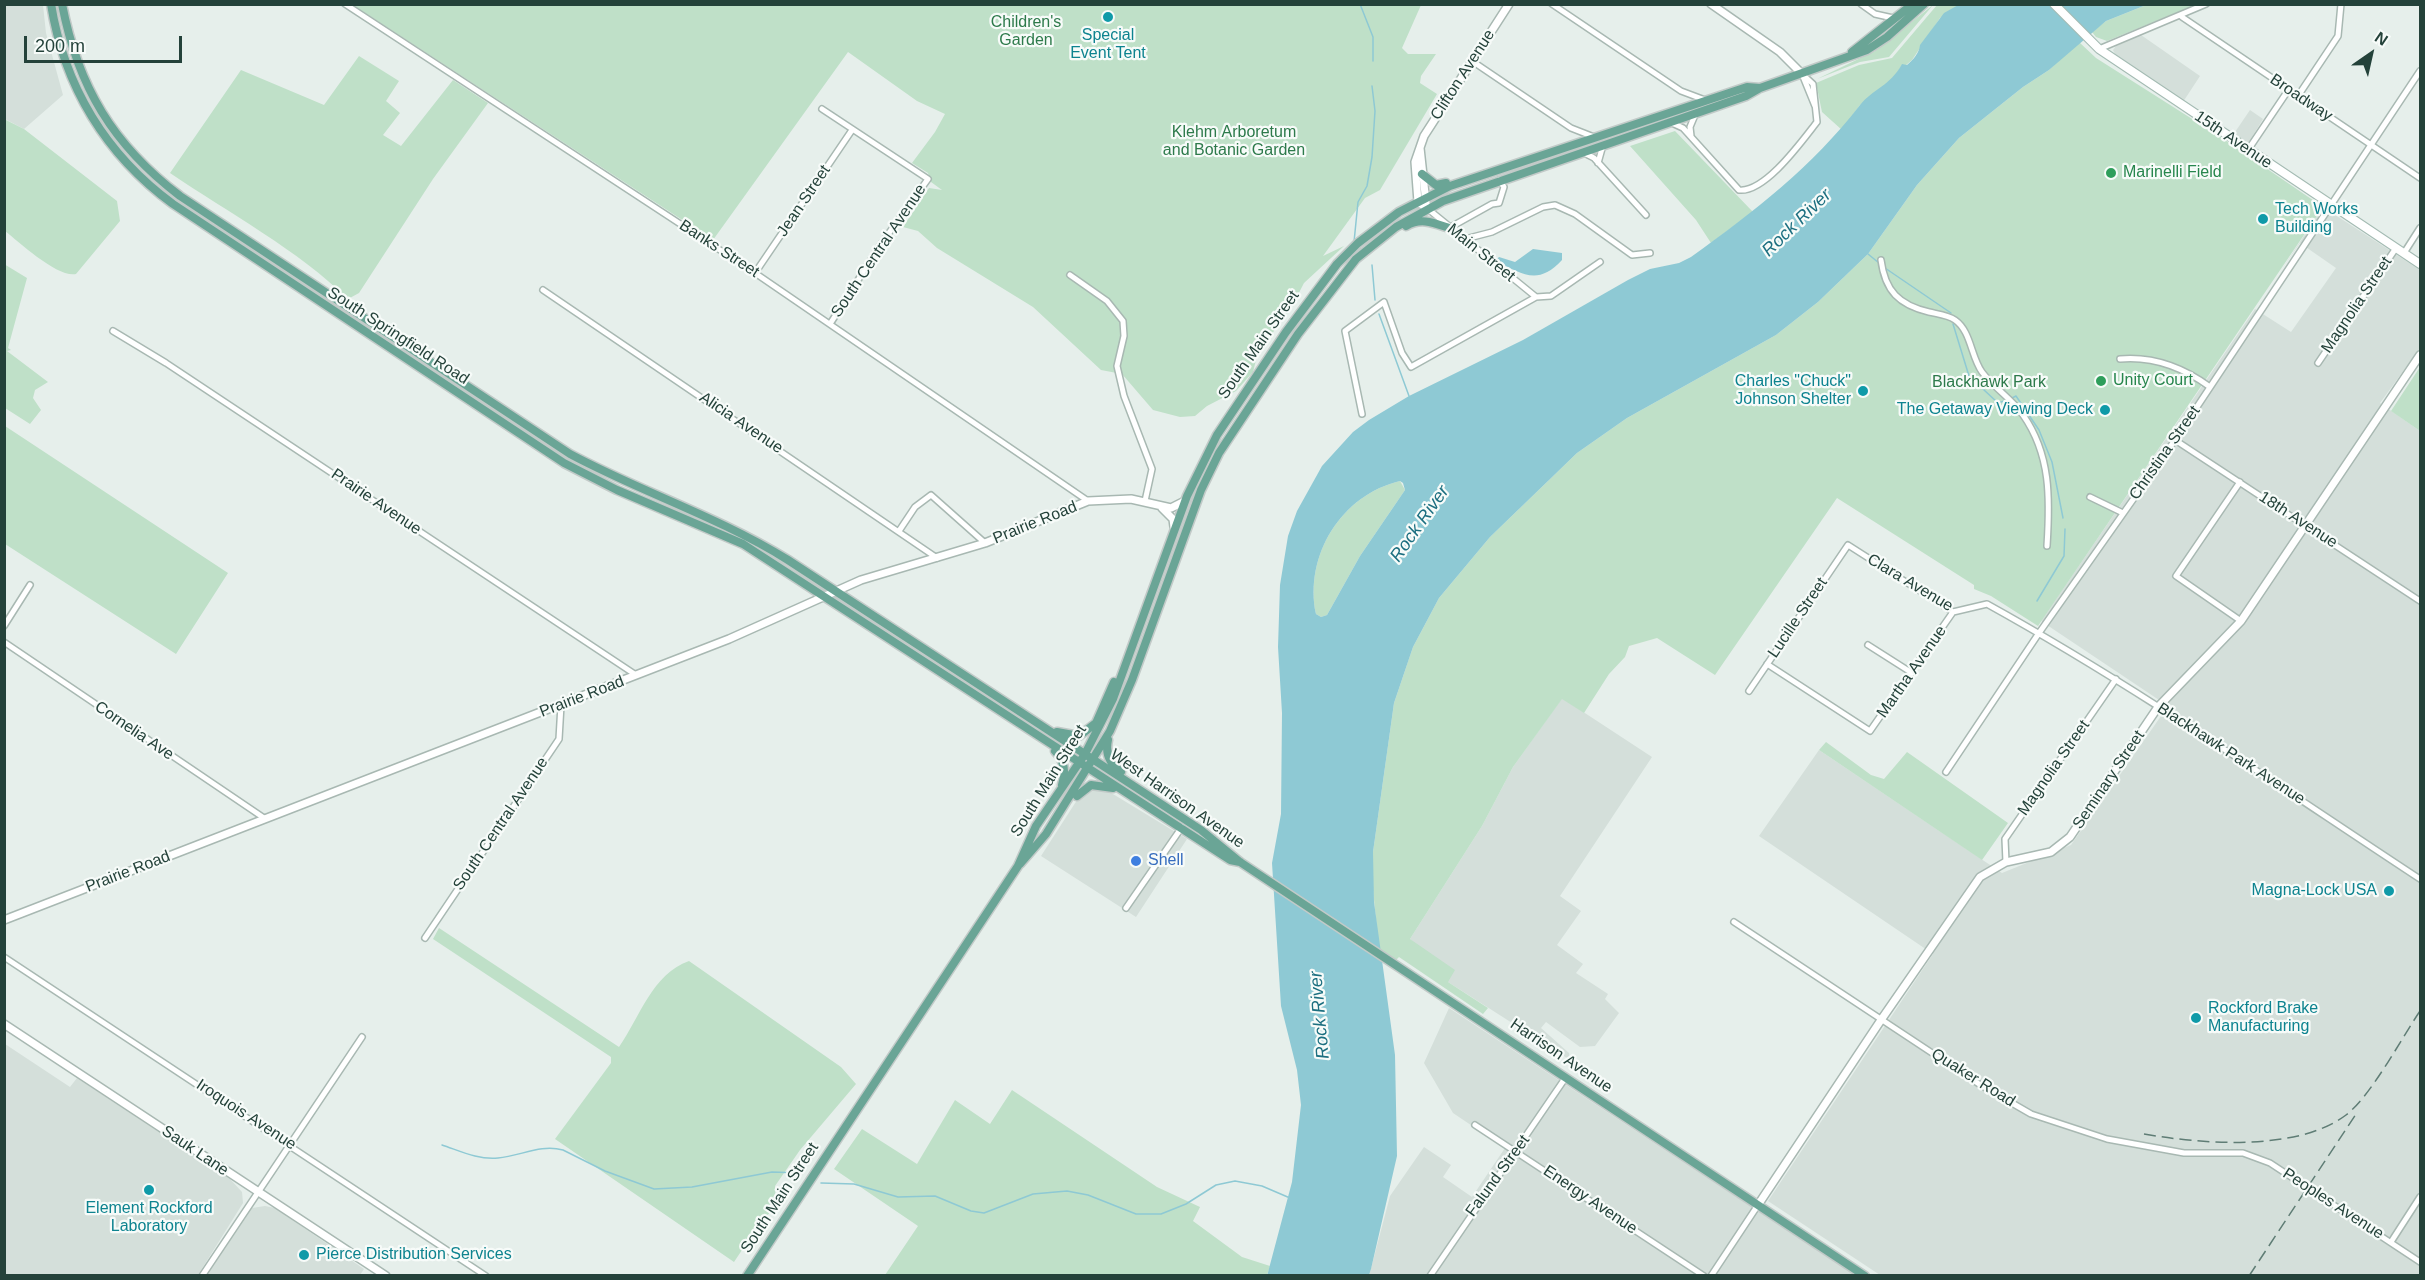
<!DOCTYPE html>
<style>
body{margin:0}
#map{position:relative;width:2425px;height:1280px;overflow:hidden;background:#e6efeb;font-family:Arial,sans-serif}
canvas{display:block}
.frame{position:absolute;inset:0;border:6px solid #24423a;pointer-events:none}
.north{position:absolute;left:2341px;top:24px;width:60px;height:60px;-webkit-text-stroke:4px #f7fbf9;paint-order:stroke;rotate:34deg;font-size:16px;font-weight:700;line-height:24px;text-align:center;color:#24423a}
.north::after{content:'';display:block;margin:auto;width:21px;height:27px;background:#24423a;clip-path:polygon(50% 0,100% 100%,50% 72%,0 100%)}
.scale{position:absolute;left:24px;top:36px;width:158px;height:27px;box-sizing:border-box;border:3px solid #24423a;border-top:0;padding-left:8px;font-size:18px;line-height:21px;white-space:nowrap;color:#24423a;-webkit-text-stroke:4px #f7fbf9;paint-order:stroke}
</style>
<div id="map">
<canvas width="2425" height="1280"></canvas>
<div class="frame"></div>
<div class="north">N</div>
<div class="scale">200 m</div>
</div>
<script>
const ctx = document.querySelector('canvas').getContext('2d');
ctx.lineJoin = 'round';
function fillPath(path, color) { ctx.fillStyle = color; ctx.fill(path, 'evenodd'); }
function strokePath(path, color, width, dash) { ctx.strokeStyle = color; ctx.lineWidth = width; ctx.lineCap = dash ? 'butt' : 'round'; ctx.setLineDash(dash || []); ctx.stroke(path); }
function label(font, color, halo, rows, align = 'center') {
  ctx.font = font + ' Arial,sans-serif'; ctx.lineWidth = 4.5; ctx.setLineDash([]); ctx.textBaseline = 'middle'; ctx.strokeStyle = halo; ctx.fillStyle = color; for (const [text, x, y, turn = 0] of rows) {
    ctx.save(); ctx.translate(x, y); ctx.rotate((+turn || 0) * Math.PI / 180); ctx.textAlign = isNaN(turn) ? turn : align; if (halo) ctx.strokeText(text, 0, 0); ctx.fillText(text, 0, 0); ctx.restore();
  }
}
fillPath(new Path2D(`
 M5,5h38l3,28 17,62 -39,34 -19,-10z
 M2141,35l59,41 -17,26 -68,-48 -2,-4 3,-4z
 M2250,110l13,9 -14,23h-5l-11,-7z
 M2323,207l97,63v78l-40,55 40,28v844h-540l-112,-74 165,-247 -174,-118 60,-86 183,123 69,-28 97,-139 -127,-85 214,-312 36,23 45,-64 -36,-25 -18,26z
 M1562,698l90,59 -92,139 21,15 -24,34 26,19 -7,9 32,21 -3,5 14,14 -24,33 -15,1 -34,-25 -5,6 28,25 1,7 -122,-78 -38,-43 72,-113 31,-59z
 M1103,788l84,51 -51,78 -95,-61 38,-59 11,-7z
 M1449,1008l406,267 -486,1 21,-80 34,-49 27,18 -8,12 29,20 33,-49 -52,-35 -29,-50z
 M5,1044l65,43 7,-9 153,101 12,13 1,11 -45,72h-193z
 M265,1206l10,2 89,61 -4,6h-153l45,-67z`), '#d4dfda');
fillPath(new Path2D(`
 M353,5h1068l-19,43 6,6h28l-15,22 -1,7 17,11 -57,96 -15,8 -42,58 21,-10 -40,37 -14,27 -32,42 -5,20 -17,19 -29,15 -12,10 -15,1 -27,-7 -31,-36 -21,-4 -68,-63 -96,-59 -19,-17 -15,-4 26,-39 13,2 -11,-8 -3,-9 -16,-10 23,-31 10,-18 -28,-13 -69,-49 -135,188z
 M1933,5l-44,52 -29,5 -43,17 58,-28z
 M1937,5h23l-20,13 -28,42 -6,5h-4l-9,15 -33,25 -18,25 -20,-18 -6,-29 43,-18 33,-7z
 M2146,5h49l-88,36 -11,-4 -4,-5 14,-11z
 M2079,42l17,16 123,78 104,71 -285,419 -47,-30 -17,-7v-4l-137,-87 -122,177 -58,-37 -28,8 -4,11 -16,17 -25,39 -22,-14 -49,68 -31,59 -72,113 45,31 -7,12 40,26 -5,6 -84,-57 -3,3 -17,-11 -7,-69 1,-28 21,-149 19,-56 26,-49 51,-61 87,-84 50,-35 149,-83 42,-33 50,-48 49,-69 42,-47 64,-51 26,-17z
 M359,56l40,25 -13,20 14,12 -17,22 18,11 52,-66 35,23 -55,76 -74,114 -11,6c-50,-49 -119,-86 -178,-126l71,-103 83,35z
 M4,119l20,10 93,72 3,20 -44,53c-18,4 -56,-31 -71,-43z
 M1675,131l78,81 -42,31 -15,-23 -66,-74z
 M4,264l23,14 -19,70 3,2 -4,1 41,31 -13,8 -2,8 8,12 -11,14 -25,-16z
 M2420,367v64l-29,-20z
 M5,426l223,147 -52,81 -171,-110z
 M1400,481l5,9 -45,66 -33,59 -6,2 -5,-3c-12,-58 25,-119 84,-133z
 M1826,742l45,33 13,4 23,-27 101,71 -26,37 -163,-110z
 M439,928l180,119c21,-30 33,-73 70,-86l152,106 15,17 -56,66 -25,36 1,21 -14,13 -28,42 -179,-123 56,-76v-6l-178,-118z
 M1012,1090l145,97 43,20 -7,14 49,36 28,9 -3,9h-382l33,-49 -84,-57 28,-40 55,35 38,-64 35,24z`), '#bfe0c8');
fillPath(new Path2D(`
 M1960,4l186,1 -40,16 -57,49 -26,17 -64,51 -42,47 -49,69 -50,48 -42,33 -149,83 -50,35 -87,84 -51,61 -26,49 -19,56 -21,149 1,50 21,153 2,101 -26,113 -2,6 -102,1 25,-94 9,-77 -4,-35 -16,-64 -9,-143 9,-49 1,-101 -4,-66 2,-62 8,-49 9,-25 25,-45 31,-34 16,-12 40,-24 114,-56 105,-60 22,-11 29,-6 12,-6c64,-46 121,-90 169,-152 13,-16 30,-19 42,-41l5,1c7,-6 12,-12 13,-20l24,-32zM1400,481l3,2 2,7 -45,66 -33,59 -6,2 -5,-3c-12,-58 25,-119 84,-133z
 M1533,249l29,4v7c-25,27 -40,13 -67,1l4,-4 16,5z`), '#8ec9d4');
strokePath(new Path2D(`
 M1360,4l13,33v24
 M1354,242l4,-40 9,-16 5,-29 3,-46 -3,-25
 M1868,254l11,9
 M1372,265l3,35
 M1885,268l66,45
 M1379,314l30,82
 M1953,324l16,52 29,27 9,-3
 M2012,398l4,-2 23,34 13,32 11,56
 M2037,601l27,-45 1,-27
 M442,1145c18,6 36,15 56,13 23,-2 42,-14 65,-8l42,21 49,18 38,-2 80,-15 29,1
 M821,1183l33,1 44,13 37,-1 36,15 13,2 49,-19 34,-3 21,4 48,19h25l25,-10 30,-19 19,-4 27,5 28,12`), '#8ec9d4', 1.5);
const minor = new Path2D(`
 M345,4l410,269 333,228
 M1552,4l129,87 24,9
 M1861,4l14,10 18,4
 M2182,17l238,161
 M2099,49l107,-45
 M1472,61l99,67 23,9
 M1802,74l13,32
 M2298,96l40,-60 3,-32
 M822,109l106,70 -47,65 -51,80
 M1672,123l11,5 56,62c26,3 63,-49 78,-68l-4,-38 -11,-10
 M1691,136l-1,-9 5,-12
 M2248,150l41,-61
 M1584,153l10,5 52,57
 M1598,163l5,-18
 M1428,209l108,88
 M1449,228l43,-24 7,-1 5,-16 -5,-7
 M1465,239l27,-7 51,-25 12,-2 20,9 57,41 18,-2
 M2404,253l16,-25
 M1881,260c4,31 18,45 48,52 8,2 19,3 26,8 16,11 16,37 27,52 12,16 30,27 41,43 28,40 27,84 24,131
 M755,273l97,-143
 M1070,275l37,26 16,20 1,15 -7,30 7,30 28,73 -7,32
 M543,290l394,268
 M113,331l53,32 470,312
 M2120,359c34,-3 64,9 90,28
 M2318,363l78,-115
 M1362,414l-17,-83 39,-29 18,51 9,14 125,-70 15,-1 49,-34
 M2175,440l245,161
 M2240,482l-64,94 65,45
 M2090,497l33,16
 M899,531l16,-24 16,-12 54,48
 M4,626l26,-41
 M4,642l260,176
 M1868,645l44,28
 M1767,664l103,67 83,-119
 M1749,691l99,-146 105,67 34,-8c150,83 290,181 433,275
 M1946,772l93,-139 136,-193 245,-369
 M2006,862l-1,-23 111,-160
 M1126,908l56,-81
 M1734,922l245,162 52,30 76,25 77,14h59l27,10 150,99
 M425,938l134,-199 2,-34
 M4,957l482,319
 M1475,1125l229,151
 M2391,1242l29,-45
 M202,1276l160,-239
 M1430,1276l136,-199
 M1711,1276l47,-71`);
const tertiary = new Path2D(`
 M1711,4l69,48 22,22
 M1420,148l6,55
 M1427,208l-9,-6 -3,-40 9,-26 85,-132
 M1162,508l11,11 1,8
 M4,920l725,-281 132,-59 124,-37 103,-42 43,-2 40,9 14,-7
 M4,1024l382,252
 M1758,1205l123,-185 99,-143 26,-15 45,-10 19,-15 88,-130 83,-86 179,-266`);
const secondary = new Path2D(`
 M2054,4l45,45 321,215`);
const primary = new Path2D(`
 M51,4c13,82 55,151 122,200l391,259 53,27 126,54 487,316 10,2
 M62,4c16,83 51,141 118,192l390,258c71,38 149,63 218,106l413,270 39,32 625,414
 M1852,52l61,-48
 M1422,174l14,11 10,-2
 M1406,226c15,-9 28,-3 43,2
 M1057,732l22,4 17,-13 18,-41
 M1108,740c-3,13 2,24 13,32
 M1055,751c10,10 11,21 7,34
 M1077,796l14,-11 22,3
 M1020,864l26,-30 64,-103 22,-51 69,-190 18,-37 79,-119 58,-75 40,-32 47,-26 303,-105 14,-8 107,-38 20,-13 37,-33
 M747,1276l271,-410 18,-40 49,-72 28,-55 74,-203 30,-61 69,-103 51,-68 21,-21 41,-31 51,-26 297,-99 13,1`);
strokePath(minor, '#a8b8b2', 8);
strokePath(tertiary, '#a8b8b2', 10);
strokePath(secondary, '#a4bbb3', 10);
strokePath(primary, '#c2cac8', 11);
strokePath(minor, '#fff', 5);
strokePath(tertiary, '#fff', 7);
strokePath(secondary, '#fff', 8);
strokePath(primary, '#6aa596', 8);
strokePath(new Path2D(`
 M2144,1134c57,10 153,18 202,-19 25,-19 55,-76 74,-104
 M2249,1276l109,-165`), '#5f7d75', 1.5, [12, 6]);
for (const [x, y, r, color] of [
 [1108,17,6,"#0f9aa8"],
 [2111,173,6,"#2e9e5b"],
 [2263,219,6,"#0f9aa8"],
 [2101,381,6,"#2e9e5b"],
 [1863,391,6,"#0f9aa8"],
 [2105,410,6,"#0f9aa8"],
 [1136,861,6,"#3f7fe0"],
 [2389,891,6,"#0f9aa8"],
 [2196,1018,6,"#0f9aa8"],
 [149,1190,6,"#0f9aa8"],
 [304,1255,6,"#0f9aa8"]
]) { const dot = new Path2D(); dot.arc(x, y, r, 0, 2 * Math.PI); ctx.fillStyle = color; ctx.fill(dot); strokePath(dot, '#f7fbf9', 2); }
label('16px', '#2d7a4b', '#f7fbf9', [
 ["Children's",1026,23],
 ["Garden",1026,41],
 ["Klehm Arboretum",1234,133],
 ["and Botanic Garden",1234,151],
 ["Blackhawk Park",1989,383]
]);
label('16px', '#0d838f', '#f7fbf9', [
 ["Special",1108,36,"center"],
 ["Event Tent",1108,54,"center"],
 ["Tech Works",2275,210],
 ["Building",2275,228],
 ["Charles \"Chuck\"",1851,382,"right"],
 ["Johnson Shelter",1851,400,"right"],
 ["The Getaway Viewing Deck",2093,410,"right"],
 ["Magna-Lock USA",2377,891,"right"],
 ["Rockford Brake",2208,1009],
 ["Manufacturing",2208,1027],
 ["Element Rockford",149,1209,"center"],
 ["Laboratory",149,1227,"center"],
 ["Pierce Distribution Services",316,1255]
], 'left');
label('16px', '#24423a', '#f7fbf9', [
 ["Clifton Avenue",1463,75,-57],
 ["Broadway",2301,98,34],
 ["15th Avenue",2233,140,34],
 ["Jean Street",804,201,-56],
 ["Banks Street",719,249,33],
 ["South Central Avenue",879,251,-56],
 ["Main Street",1481,253,39],
 ["Magnolia Street",2357,305,-56],
 ["South Springfield Road",398,336,33],
 ["South Main Street",1259,345,-55],
 ["Alicia Avenue",741,423,34],
 ["Christina Street",2165,453,-55],
 ["Prairie Avenue",376,502,34],
 ["18th Avenue",2298,520,33],
 ["Prairie Road",1035,523,-22],
 ["Clara Avenue",1910,583,31],
 ["Lucille Street",1798,618,-56],
 ["Martha Avenue",1912,672,-55],
 ["Prairie Road",582,697,-21],
 ["Cornelia Ave",134,731,34],
 ["Blackhawk Park Avenue",2231,754,33],
 ["Magnolia Street",2054,768,-55],
 ["Seminary Street",2109,780,-56],
 ["South Main Street",1049,781,-58],
 ["West Harrison Avenue",1177,799,35],
 ["South Central Avenue",501,824,-56],
 ["Prairie Road",128,872,-21],
 ["Harrison Avenue",1561,1056,34],
 ["Quaker Road",1973,1078,32],
 ["Iroquois Avenue",246,1115,33],
 ["Sauk Lane",195,1151,34],
 ["Falund Street",1498,1176,-54],
 ["South Main Street",780,1198,-57],
 ["Energy Avenue",1590,1200,34],
 ["Peoples Avenue",2333,1204,33]
]);
label('16px', '#27864d', '#f7fbf9', [
 ["Marinelli Field",2123,173],
 ["Unity Court",2113,381]
], 'left');
label('16px', '#366cbe', '#f7fbf9', [
 ["Shell",1148,861]
], 'left');
label('italic 18px', '#1c6f80', '#f7fbf9', [
 ["Rock River",1797,223,-44],
 ["Rock River",1420,524,-55],
 ["Rock River",1320,1015,-95]
]);
</script>
